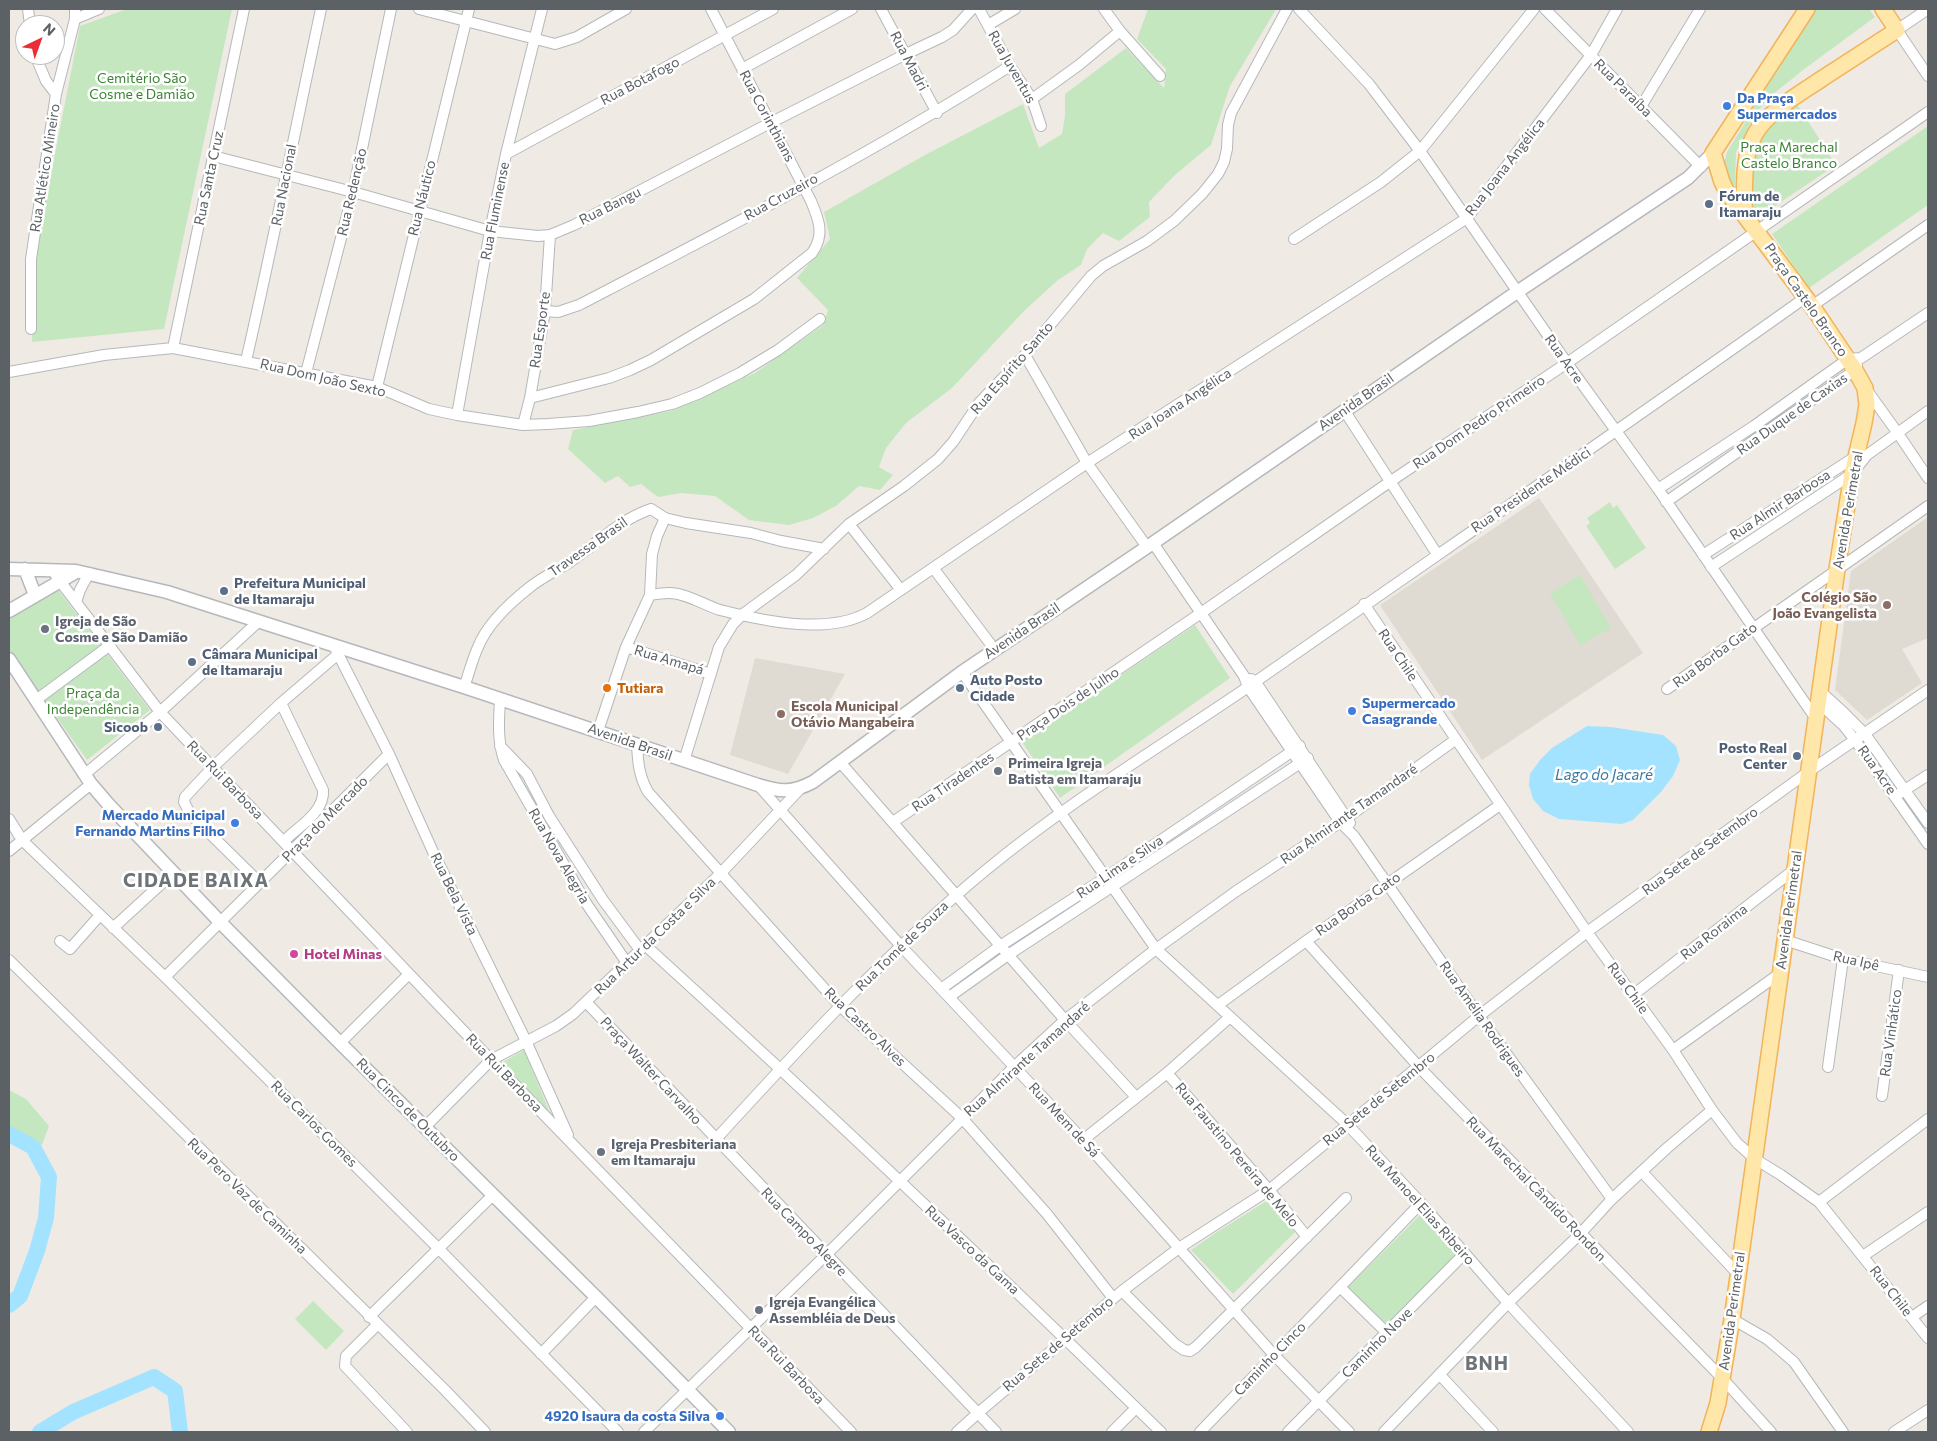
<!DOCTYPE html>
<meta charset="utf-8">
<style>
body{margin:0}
#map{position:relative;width:1937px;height:1441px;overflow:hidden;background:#efebe4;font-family:Commissioner,sans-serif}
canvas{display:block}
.frame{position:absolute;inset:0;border:10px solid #5c6165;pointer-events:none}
.north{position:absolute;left:15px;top:15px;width:50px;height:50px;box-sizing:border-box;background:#fff;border:1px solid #bec0c1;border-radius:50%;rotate:42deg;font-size:14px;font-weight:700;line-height:20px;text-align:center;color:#5c6165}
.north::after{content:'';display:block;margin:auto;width:18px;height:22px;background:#eb2d38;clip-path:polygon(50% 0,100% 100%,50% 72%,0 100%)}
</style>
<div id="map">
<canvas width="1937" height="1441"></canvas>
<div class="frame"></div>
<div class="north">N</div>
</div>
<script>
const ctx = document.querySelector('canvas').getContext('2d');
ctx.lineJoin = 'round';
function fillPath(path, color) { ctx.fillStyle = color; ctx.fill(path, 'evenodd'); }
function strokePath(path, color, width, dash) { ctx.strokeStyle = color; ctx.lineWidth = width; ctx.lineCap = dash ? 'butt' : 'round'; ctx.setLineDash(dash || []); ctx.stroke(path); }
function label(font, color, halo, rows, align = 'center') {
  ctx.font = font + ' Commissioner,sans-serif'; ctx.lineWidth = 5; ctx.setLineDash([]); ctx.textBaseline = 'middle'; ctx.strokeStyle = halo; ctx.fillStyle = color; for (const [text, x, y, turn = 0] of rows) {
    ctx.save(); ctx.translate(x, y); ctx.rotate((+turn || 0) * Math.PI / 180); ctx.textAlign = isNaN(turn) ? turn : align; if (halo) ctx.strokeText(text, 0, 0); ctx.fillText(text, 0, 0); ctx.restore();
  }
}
fillPath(new Path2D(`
 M1539,498l104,155 -161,107 -102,-155z
 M1928,517v121l-26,11 20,34 -55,37 -32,-30 16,-119z
 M755,658l90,16 -57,100 -58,-19z`), '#dfdad2');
fillPath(new Path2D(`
 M127,9h105l-68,320 -132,13 3,-86 45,-230z
 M1148,9h124l3,2 -45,75 -19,59 -36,30 -26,27 1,15 -31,24 -16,-8 -16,16 -6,16 -23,15 -34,31 -72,77 -46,35 -20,25 -7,19 14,8 -13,15 -21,-4 -23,20 -23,12 -24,7 -40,-5 -34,-24 -34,-3 -23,4 -17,-13 -11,3 -12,-11 -13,7 -37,-34 5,-19 98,-19 84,-38 68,-48 5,-15 -31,-32 33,-39 -6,-27 101,-57 98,-51 16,44 23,-14 3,-18v-22l61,-46 38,40 2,-19 -29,-30z
 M1814,9h55l6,8 -72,53 -36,29 -16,23 -15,30 -1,35 -12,-19 4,-16z
 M1795,101l41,64 -79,53c-13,-24 -10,-60 4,-83 7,-11 24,-24 34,-34z
 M1928,126v79l-119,83 -37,-54z
 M1610,502l3,6 4,-3 29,43 -31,21 -29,-43 4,-3 -3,-5z
 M1580,575l31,53 -31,17 -30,-52z
 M56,587l94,123 -63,50 -78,-110v-34z
 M1195,625l35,53 -170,120 -38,-56z
 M524,1050l28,68 -49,-56z
 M9,1090l17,9 23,27 -7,19 -33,-16z
 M1268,1200l27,32 -62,62 -42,-44 23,-16z
 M1420,1215l37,40 -68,72 -41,-40z
 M313,1301l31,30 -18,19 -31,-31z`), '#c5e7c0');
fillPath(new Path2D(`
 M1587,726l24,1 52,8 13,11 4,14 -7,16 -12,16 -28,28 -11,4 -63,-5 -16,-8 -10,-12 -4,-14 1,-11 10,-14 12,-12z`), '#a4e3ff');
strokePath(new Path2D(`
 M9,1134l24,13 16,30 -3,41 -9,33 -17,45 -11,9
 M40,1432l33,-20 81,-35 21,14 5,41`), '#a4e3ff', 16);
const minor = new Path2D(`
 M28,9l2,16
 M419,9l136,35 22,-7 49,-28
 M881,9l56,104
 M979,9l31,57 22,33 9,27
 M1104,9l16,22 40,45
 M1299,9l70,75 51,67 147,212 91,126 158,230
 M1545,9l156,158
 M1928,9l-31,21 31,46
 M75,19l24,-10
 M988,25l27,-16
 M35,55l11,26 10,13
 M742,69l110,-60
 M1032,99l47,-34 41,-34
 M1642,105l58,-96
 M506,154l267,-145
 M213,156l140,36 137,39 48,5 12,-1 24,-10 196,-102 136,-69 36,-17 11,-7 19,-21
 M1294,239l87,-57 39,-31 114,-142
 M1812,306l116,-81
 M545,311l13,1 21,-7c146,-76 292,-151 431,-239
 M31,329v-70l25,-165 19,-75v-10
 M173,348l71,-339
 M1025,355l62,108 60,84
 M246,361c27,-117 50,-235 75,-352
 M9,372l95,-17 69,-7 204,39 52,22 28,6 66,10 25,-1 41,-3 49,-9 34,-8 28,-11 40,-20 38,-23 42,-31
 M306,373l47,-181 38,-183
 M377,387l92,-378
 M1866,389l31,43 31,46
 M530,398l79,-20 21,-8 21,-10 103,-61 58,-46c13,-18 7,-33 -1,-52l-100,-192
 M1344,410l93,144
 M457,415l33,-184 16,-77 36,-145
 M523,425l7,-27 15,-87 5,-76
 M1658,489l96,-63 94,-67 13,-1 67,-45
 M1666,502l189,-132 2,-5
 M849,524l52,66
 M1153,543l91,133 4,11 92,135 14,14 125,180 133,183
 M1703,555l155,-100
 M1711,567l141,-93 15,-19 61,-44
 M934,569l61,81
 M56,576l104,136 331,348 360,372
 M650,595c6,-1 13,-2 19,-2 17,0 35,12 51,17 44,11 106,25 147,3l220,-150 380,-245 124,-163 26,-46
 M76,602l4,-12 9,-17
 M1364,604l223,328 86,118 39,60 25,33 18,16 26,16 38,27 109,136
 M334,646l55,108 45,100 92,187 42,94
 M626,647l85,27
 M962,672l194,277 191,175 74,79 87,100 120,129
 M1251,679l4,2 95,142
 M464,687c5,-13 8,-27 14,-40 9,-23 33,-45 52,-60 15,-12 33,-19 48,-31 25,-18 44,-37 73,-47l14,9 21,5 65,10 30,8 43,8
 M1667,689l261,-183
 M1820,691l23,21 22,22 63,89
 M500,699c-1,21 -3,40 4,61l82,143 41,60
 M36,700l73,-54
 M1818,702l25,23 12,15 73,104
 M281,703l42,87c2,22 -25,37 -39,51
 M598,731l28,-84 24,-52 2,-41 5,-18 8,-18
 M637,745c1,18 2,31 11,47l192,214 122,112 85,96 66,84
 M500,746l27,28 22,42 54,84 37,50
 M684,761l35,-114 14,-23 10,-10 53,-39 53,-51 55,-38 34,-27 15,-17 26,-39 46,-48 66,-79 12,-10 44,-25 27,-20 28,-27 16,-20 6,-12 3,-13 1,-24 3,-12 56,-104
 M840,762l225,258 71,77
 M85,774l75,-62 98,-90
 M758,785l142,160 183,195 191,215 75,77
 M1900,793l28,-18
 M9,819l13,21 143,137 274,272 179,183
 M893,822l308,-209 190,-132 176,-118 361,-251
 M9,851l82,-67
 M260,883l-69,-68 -7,-13 1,-5 28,-30 68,-64 56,-48
 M113,928l60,-55
 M1785,940l58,19 85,18
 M60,941l10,8 30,-34
 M1306,941l113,126 304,312 48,53
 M645,945c175,159 347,322 516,487
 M9,960l436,430 40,42
 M165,977l224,-223
 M941,989l59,-43 105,-68 195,-132
 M1633,995l162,-126
 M949,997l59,-42 300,-197
 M586,1002l410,430
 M1218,1005l88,-64 194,-136
 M340,1043l69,-69
 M1673,1050l106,-76
 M1828,1067l15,-108
 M1167,1073l102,117 38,47
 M1882,1096l17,-126
 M425,1127l66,-67 65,-34 17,-12 148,-141 79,-84
 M716,1139c86,-94 172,-188 270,-269 82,-68 174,-123 262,-183 186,-130 373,-258 558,-390
 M1083,1140l84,-67 63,-56
 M1642,1172l95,101
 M1819,1202l109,-83
 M1863,1256l65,-44
 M1340,1287l47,46
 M1122,1291l53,53 9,6 6,1 6,-4 150,-149
 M369,1317l124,-122
 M1912,1317l16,-11
 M1732,1319l35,20 27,23 49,70
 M377,1325l-31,31 -1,10 62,66
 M541,1354l55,-57
 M1440,1375l53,57
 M644,1432l182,-177 188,-188 51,-47 91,-71 79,-57 113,-75 107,-77
 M957,1432l21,-19 144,-122 57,-43 90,-58 210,-174 108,-84 221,-160 120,-82
 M1112,1432l24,-24
 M1200,1432l221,-229
 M1288,1432l177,-179
 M1384,1432l124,-129 72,-69 32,-35 55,-51 45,-38
 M1894,1432l34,-22`);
const tertiary = new Path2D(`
 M9,569l67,2 91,21 297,95 294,98c23,7 34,8 55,-3l149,-110 191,-129 364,-251 171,-114 25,-25
 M25,569l10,26
 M9,611l67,-39
 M9,659l82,125 18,21 112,118 119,120 256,254 133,135`);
const primary = new Path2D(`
 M1744,213c1,-25 -2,-56 11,-79 13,-23 46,-41 68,-56 25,-16 49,-32 74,-48l-14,-21
 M1709,1432l9,-29 14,-84 105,-750 15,-95 12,-51 3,-18 -2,-17 -10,-18 -43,-64 -85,-114 -5,-10 -9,-29 94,-144`);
strokePath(minor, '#b5b8bb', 12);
strokePath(tertiary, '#b5b8bb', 15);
strokePath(primary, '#f3b359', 18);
strokePath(minor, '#fff', 10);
strokePath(tertiary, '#fff', 12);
strokePath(primary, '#ffe6a9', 15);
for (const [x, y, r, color] of [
 [1727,106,5,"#3f7fe0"],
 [1709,204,5,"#5c6f8a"],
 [224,591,5,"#5c6f8a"],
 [1887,605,5,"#8d6e63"],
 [45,629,5,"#6b7280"],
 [192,662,5,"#5c6f8a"],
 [607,688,5,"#e8710a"],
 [960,688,5,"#5c6f8a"],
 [1352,711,5,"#3f7fe0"],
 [781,714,5,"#8d6e63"],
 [158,727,5,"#5c6f8a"],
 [1797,756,5,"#5c6f8a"],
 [998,771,5,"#6b7280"],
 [235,823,5,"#3f7fe0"],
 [294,954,5,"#d1479c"],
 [601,1152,5,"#6b7280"],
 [759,1310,5,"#6b7280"],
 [720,1416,5,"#3f7fe0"]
]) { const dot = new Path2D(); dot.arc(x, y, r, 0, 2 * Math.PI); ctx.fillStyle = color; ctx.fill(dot); strokePath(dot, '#fff', 2); }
label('14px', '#5c6165', '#fff', [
 ["Rua Madri",909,61,62],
 ["Rua Juventus",1012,67,60],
 ["Rua Botafogo",640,81,-28],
 ["Rua Paraíba",1623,88,45],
 ["Rua Corinthians",767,116,62],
 ["Rua Joana Angélica",1505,167,-52],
 ["Rua Atlético Mineiro",45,168,-81],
 ["Rua Santa Cruz",209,178,-78],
 ["Rua Nacional",284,185,-79],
 ["Rua Redenção",352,192,-77],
 ["Rua Cruzeiro",781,197,-29],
 ["Rua Náutico",422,198,-76],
 ["Rua Bangu",610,206,-27],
 ["Rua Fluminense",495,211,-79],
 ["Praça Castelo Branco",1806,300,55],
 ["Rua Esporte",540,330,-82],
 ["Rua Acre",1564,359,55],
 ["Rua Espírito Santo",1012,368,-49],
 ["Rua Dom João Sexto",323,378,13],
 ["Avenida Brasil",1356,402,-35],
 ["Rua Joana Angélica",1180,404,-33],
 ["Rua Duque de Caxias",1792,414,-35],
 ["Rua Dom Pedro Primeiro",1479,422,-34],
 ["Rua Presidente Médici",1531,490,-34],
 ["Rua Almir Barbosa",1780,505,-33],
 ["Avenida Perimetral",1848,510,-80],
 ["Travessa Brasil",588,547,-35],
 ["Avenida Brasil",1022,631,-34],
 ["Rua Chile",1398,655,56],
 ["Rua Borba Gato",1715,655,-36],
 ["Rua Amapá",669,660,17],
 ["Praça Dois de Julho",1068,704,-34],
 ["Avenida Brasil",630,742,19],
 ["Rua Acre",1877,770,55],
 ["Rua Rui Barbosa",225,780,46],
 ["Rua Tiradentes",953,782,-34],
 ["Rua Almirante Tamandaré",1349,814,-35],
 ["Praça do Mercado",325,819,-45],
 ["Rua Sete de Setembro",1700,851,-36],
 ["Rua Nova Alegria",559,856,60],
 ["Rua Lima e Silva",1120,867,-34],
 ["Rua Bela Vista",454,894,64],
 ["Rua Borba Gato",1358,904,-35],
 ["Avenida Perimetral",1789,910,-82],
 ["Rua Roraima",1714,932,-38],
 ["Rua Artur da Costa e Silva",655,936,-44],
 ["Rua Tomé de Souza",902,946,-44],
 ["Rua Ipê",1856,961,13],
 ["Rua Chile",1628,988,54],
 ["Rua Amélia Rodrigues",1482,1019,55],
 ["Rua Castro Alves",865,1027,44],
 ["Rua Vinhático",1891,1033,-82],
 ["Rua Almirante Tamandaré",1027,1059,-42],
 ["Praça Walter Carvalho",651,1071,47],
 ["Rua Rui Barbosa",504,1073,46],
 ["Rua Sete de Setembro",1379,1099,-39],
 ["Rua Cinco de Outubro",408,1110,45],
 ["Rua Mem de Sá",1064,1120,47],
 ["Rua Carlos Gomes",314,1124,45],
 ["Rua Faustino Pereira de Melo",1237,1155,50],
 ["Rua Marechal Cândido Rondon",1536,1189,46],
 ["Rua Pero Vaz de Caminha",247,1196,44],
 ["Rua Manoel Elias Ribeiro",1420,1205,48],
 ["Rua Campo Alegre",804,1232,46],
 ["Rua Vasco da Gama",972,1250,43],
 ["Rua Chile",1891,1291,52],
 ["Avenida Perimetral",1732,1311,-82],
 ["Caminho Nove",1377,1343,-45],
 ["Rua Sete de Setembro",1058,1344,-40],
 ["Caminho Cinco",1270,1359,-46],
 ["Rua Rui Barbosa",786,1365,46]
]);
label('14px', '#3b8433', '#fff', [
 ["Cemitério São",142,78],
 ["Cosme e Damião",142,94],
 ["Praça Marechal",1789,147],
 ["Castelo Branco",1789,163],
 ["Praça da",93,693],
 ["Independência",93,709]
]);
label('bold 14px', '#366cbe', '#fff', [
 ["Da Praça",1737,98],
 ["Supermercados",1737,114],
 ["Supermercado",1362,703],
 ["Casagrande",1362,719],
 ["Mercado Municipal",225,815,"right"],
 ["Fernando Martins Filho",225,831,"right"],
 ["4920 Isaura da costa Silva",710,1416,"right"]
], 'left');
label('bold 14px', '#4e5e75', '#fff', [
 ["Fórum de",1719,196],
 ["Itamaraju",1719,212],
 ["Prefeitura Municipal",234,583],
 ["de Itamaraju",234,599],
 ["Câmara Municipal",202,654],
 ["de Itamaraju",202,670],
 ["Auto Posto",970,680],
 ["Cidade",970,696],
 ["Sicoob",148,727,"right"],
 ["Posto Real",1787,748,"right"],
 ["Center",1787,764,"right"]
], 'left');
label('bold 14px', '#785e54', '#fff', [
 ["Colégio São",1877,597],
 ["João Evangelista",1877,613],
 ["Escola Municipal",791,706,"left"],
 ["Otávio Mangabeira",791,722,"left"]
], 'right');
label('bold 14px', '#5b616d', '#fff', [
 ["Igreja de São",55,621],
 ["Cosme e São Damião",55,637],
 ["Primeira Igreja",1008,763],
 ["Batista em Itamaraju",1008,779],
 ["Igreja Presbiteriana",611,1144],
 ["em Itamaraju",611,1160],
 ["Igreja Evangélica",769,1302],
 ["Assembléia de Deus",769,1318]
], 'left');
label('bold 14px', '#c56008', '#fff', [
 ["Tutiara",617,688]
], 'left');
label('bold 14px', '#b23c85', '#fff', [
 ["Hotel Minas",304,954]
], 'left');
label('italic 15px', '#3a7aa1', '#fff', [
 ["Lago do Jacaré",1604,775]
]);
ctx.letterSpacing = '1px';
label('bold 19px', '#6d7377', '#fff', [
 ["CIDADE BAIXA",196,881],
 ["BNH",1487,1364]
]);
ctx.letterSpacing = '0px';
</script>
